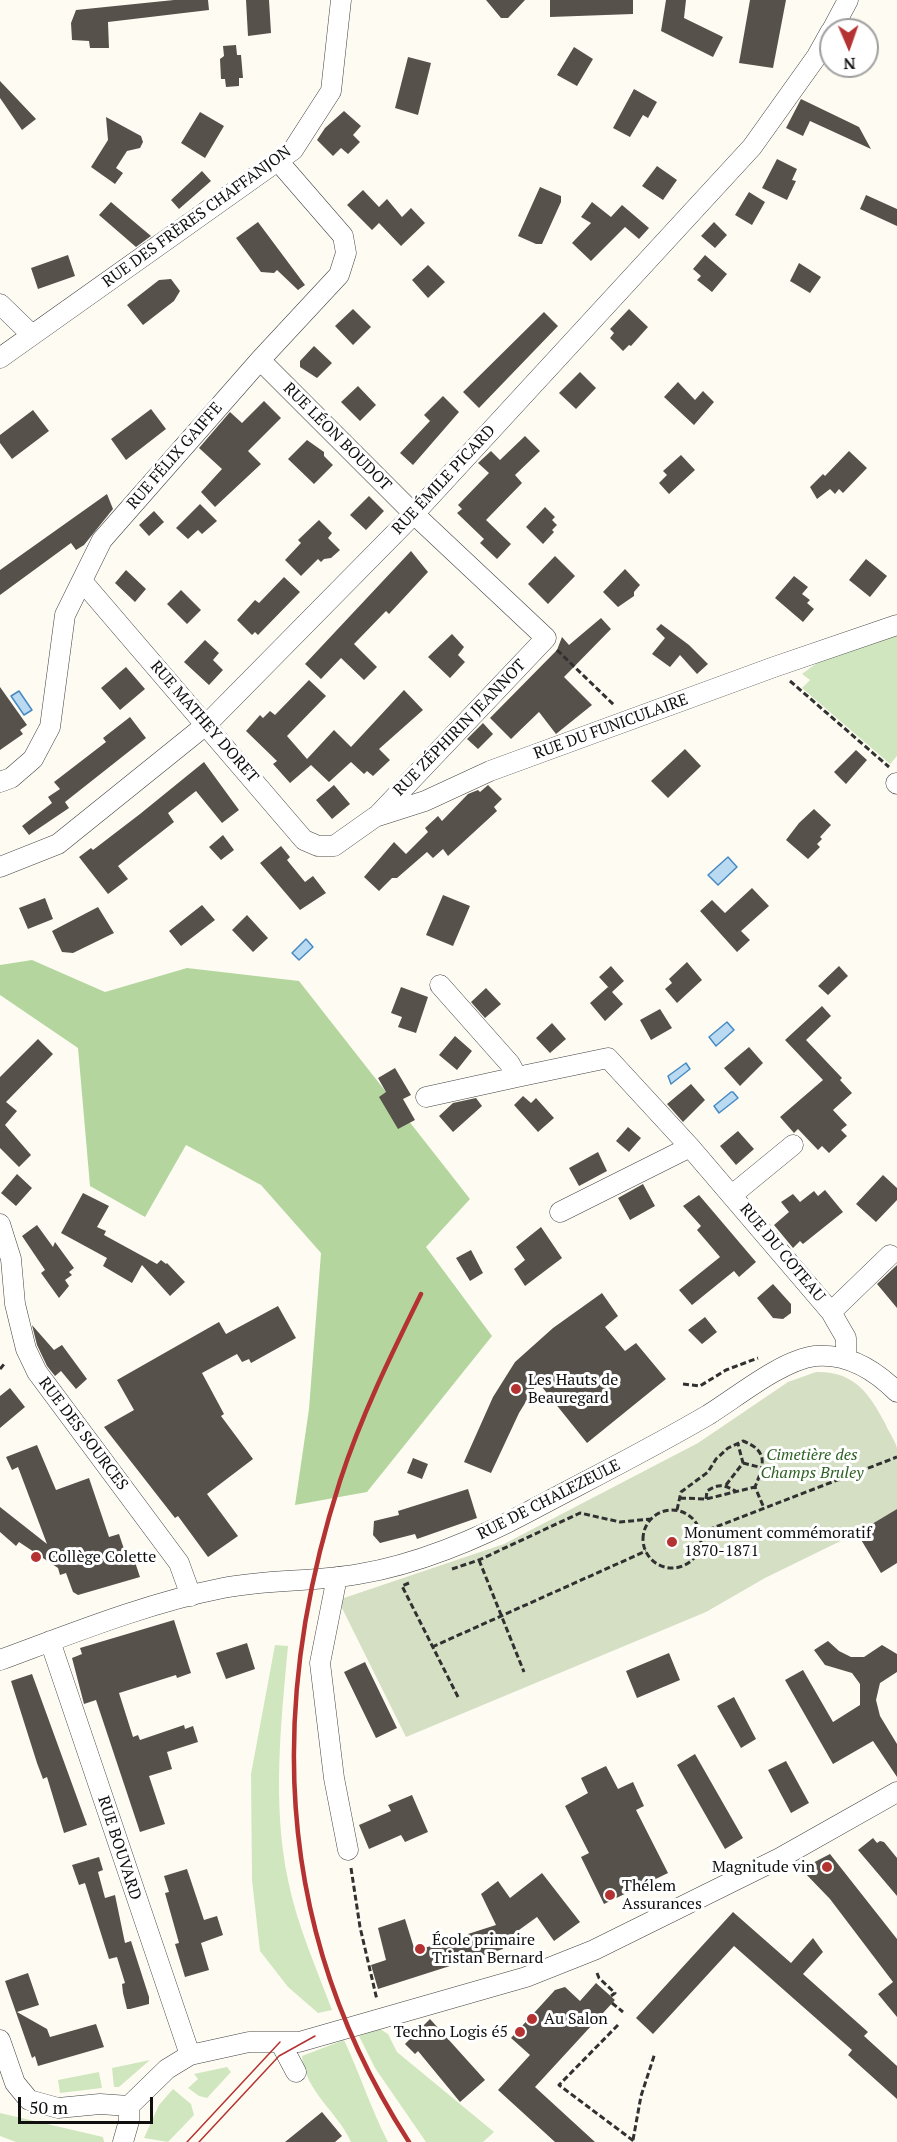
<!DOCTYPE html>
<meta charset="utf-8">
<style>
body{margin:0}
#map{position:relative;width:897px;height:2142px;overflow:hidden;background:#fefcf2;font-family:"PT Serif",serif}
canvas{display:block}
.north{position:absolute;left:819px;top:18px;width:60px;height:60px;box-sizing:border-box;background:#fff;border:2px solid #9f9f9f;border-radius:50%;rotate:178deg;font-size:16px;font-weight:700;line-height:24px;text-align:center;color:#0f0f0f}
.north::after{content:'';display:block;margin:auto;width:21px;height:27px;background:#b43332;clip-path:polygon(50% 0,100% 100%,50% 72%,0 100%)}
.scale{position:absolute;left:18px;top:2097px;width:135px;height:27px;box-sizing:border-box;border:3px solid #0f0f0f;border-top:0;padding-left:8px;font-size:18px;line-height:21px;white-space:nowrap;color:#0f0f0f;-webkit-text-stroke:4px #fff;paint-order:stroke}
</style>
<div id="map">
<canvas width="897" height="2142"></canvas>
<div class="north">N</div>
<div class="scale">50 m</div>
</div>
<script>
const ctx = document.querySelector('canvas').getContext('2d');
ctx.lineJoin = 'round';
function fillPath(path, color) { ctx.fillStyle = color; ctx.fill(path, 'evenodd'); }
function strokePath(path, color, width, dash) { ctx.strokeStyle = color; ctx.lineWidth = width; ctx.lineCap = dash ? 'butt' : 'round'; ctx.setLineDash(dash || []); ctx.stroke(path); }
function label(font, color, halo, rows, align = 'center') {
  ctx.font = font + ' "PT Serif",serif'; ctx.lineWidth = 6; ctx.setLineDash([]); ctx.textBaseline = 'middle'; ctx.strokeStyle = halo; ctx.fillStyle = color; for (const [text, x, y, turn = 0] of rows) {
    ctx.save(); ctx.translate(x, y); ctx.rotate((+turn || 0) * Math.PI / 180); ctx.textAlign = isNaN(turn) ? turn : align; if (halo) ctx.strokeText(text, 0, 0); ctx.fillText(text, 0, 0); ctx.restore();
  }
}
fillPath(new Path2D(`
 M897,633v123l-7,8 -88,-76 8,-8 -8,-6 26,-19z
 M275,1645l13,1c-7,77 -16,157 0,234 9,45 28,87 44,130l-14,3 -30,-26 -28,-36 -8,-71 -1,-106z
 M380,2029l8,5 9,18 97,80 -11,10h-57l-51,-74 -16,-32z
 M344,2040c16,34 27,69 44,102h-37c-13,-30 -46,-50 -49,-86z
 M150,2060l-31,27h-5l-2,-19z
 M227,2067l4,5 -24,26 -8,-2 -11,-8 10,-9 -4,-5z
 M99,2072l3,16 -42,5 -2,-13z
 M173,2089l18,15 3,11 -26,27 -24,-4 15,-33z
 M0,2113l103,24 1,5h-88l-16,-6z`), '#d0e6be');
fillPath(new Path2D(`
 M32,960l73,32 82,-24 112,13 171,218 -44,48 66,89 -125,156 -72,13 14,-96 12,-156 -60,-68 -75,-40 -41,72 -55,-31 -12,-138 -78,-53v-30z`), '#b4d69e');
fillPath(new Path2D(`
 M816,1372c38,-1 53,21 69,51 3,8 10,17 12,25 0,19 0,42 0,61l-40,24 -92,45 -59,34 -300,125 -68,-137 166,-56 194,-101 90,-61z`), '#d5dfc4');
const water = new Path2D(`
 M19,691l13,19 -8,5 -13,-19z
 M728,857l9,10 -19,18 -10,-10z
 M306,939l7,8 -14,13 -7,-7z
 M727,1022l7,8 -18,16 -7,-9z
 M686,1063l4,6 -19,15 -3,-8z
 M731,1092h2l5,6 -19,15 -5,-7z`);
fillPath(water, '#badaf1');
strokePath(water, '#478ac3', 1.5);
fillPath(new Path2D(`
 M174,0h34l1,10 -101,12 1,26h-19l-1,-7 -17,-1 -1,-17 5,-13z
 M246,0h23l2,33 -23,3z
 M486,0h39l-17,18h-7z
 M550,0h83v14l-83,3z
 M666,0h20l-2,18 39,19 -10,20 -52,-26z
 M750,0h36l-13,68 -34,-5z
 M236,45l1,10h4l2,23h-4v8l-13,1 -1,-8h-4l-1,-20 4,-3 -1,-10z
 M574,47l19,12 -16,27 -20,-11z
 M408,57l23,6 -13,52 -23,-7z
 M0,81l36,38 -14,11 -22,-32z
 M634,89l23,13 -9,16 -5,-3 -13,22 -17,-9z
 M801,99l58,28 12,22 -61,-28 -7,15 -17,-8z
 M344,111l17,15 -8,9 7,7 -12,12 -7,-6 -8,8 -16,-16 8,-12z
 M200,112l24,14 -19,32 -24,-15z
 M106,117l35,19 2,6 -3,6 -13,3 -11,17 7,5 -8,11 -24,-17 17,-27z
 M777,159l20,10 -5,11 4,1 -9,19 -25,-12z
 M657,166l20,14 -14,20 -21,-14z
 M202,171l9,10 -32,28 -8,-9z
 M540,187l21,9v6l-19,42h-6l-18,-8z
 M363,190l16,17 8,-8 15,18 9,-9 14,15 -24,23 -22,-23 -7,7 -25,-25z
 M749,192l16,10 -13,23 -17,-10z
 M866,195l31,14v17l-37,-17z
 M111,202l21,18 19,16 -15,11 -37,-32z
 M592,202l19,15 11,-12 27,23 -10,11 -14,-12 -34,34 -19,-18 19,-20 -10,-6z
 M258,222l47,63 -7,5 -21,-20 -3,3 -13,-1 -25,-34z
 M714,222l13,13 -12,13 -14,-12z
 M68,255l7,21 -37,13 -7,-21z
 M705,255l22,19 -15,18 -15,-12 4,-4 -8,-7z
 M799,263l22,14 -11,16 -20,-12z
 M428,265l17,17 -17,16 -16,-18z
 M171,279l9,12 -6,10 -31,24 -16,-20 32,-25z
 M353,309l18,18 -18,18 -18,-19z
 M629,309l19,18 -17,19 -2,-1 -6,6 -13,-13 4,-5 -4,-4z
 M544,312l14,14 -79,82 -16,-16z
 M314,346l18,17 -15,15 -17,-11v-6z
 M580,372l16,16 -20,21 -17,-16z
 M678,382l17,18 8,-9 11,11 -20,23 -30,-28z
 M358,386l18,19 -16,16 -19,-19z
 M443,396l16,16 -46,53 -13,-12 30,-32 -6,-6z
 M264,401l17,17 -33,33 13,13 -46,43 -14,-15 21,-23 -23,-21 31,-36 12,11z
 M151,409l15,20 -40,31 -15,-21z
 M33,410l16,21 -37,28 -12,-16v-8z
 M525,436l15,15 -25,24 7,8 -36,37 25,24 -14,15 -17,-16 4,-4 -27,-26 5,-4 -4,-4 31,-32 -11,-10 13,-12 9,9z
 M307,440l17,12v4l9,9 -19,19 -26,-25z
 M849,451l18,17 -24,25 -4,-4 -4,5 -5,-5 -13,10 -7,-12 13,-13 2,2z
 M681,455l14,15 -26,24 -10,-11 8,-8 -4,-4z
 M107,494l6,15 -29,36 -8,5 -5,-7 -71,52v-25z
 M369,496l15,15 -18,19 -16,-15z
 M200,504l17,17 -15,13 -4,-4 -10,9 -12,-11z
 M545,507l10,10 -3,3 5,5 -5,5 2,2 -11,12 -17,-17z
 M154,511l10,11 -15,14 -10,-11z
 M319,520l13,13 -4,5 12,12 -9,8 -7,1 -3,3 -3,-3 -17,17 -16,-16 16,-17 -3,-3z
 M411,551l17,21 -39,42 -3,-3 -32,33 23,23 -13,13 -23,-22 -20,21 -16,-15z
 M555,556l20,20 -27,28 -20,-20z
 M866,559l21,17 -17,21 -21,-17z
 M625,569l15,16 -6,7v4l-16,11 -15,-15z
 M126,570l20,19 -11,13 -20,-19z
 M794,576l14,11 -6,7 8,6 -3,3 7,6 -11,13 -28,-24z
 M284,577l16,15 -42,43 -3,-3 -3,3 -15,-15 18,-20 4,3z
 M181,590l20,20 -14,14 -20,-20z
 M601,618l10,11 -47,48 28,28 -36,29 -17,-22 -28,27 -21,-21 67,-68 5,-13 7,8z
 M661,624l28,21 19,19 -11,10 -17,-19 -10,12 -18,-13 13,-16 -9,-9z
 M452,634l12,13 -6,8 7,7 -15,16 -22,-21z
 M205,640l14,13 -6,7 10,10 -14,15 -25,-23z
 M126,667l19,22 -25,21 -19,-22z
 M309,680l17,16 -39,40 20,23 27,-29 17,17 53,-57 19,20 -44,39 11,11 -17,16 -6,-5 -3,3 -13,-12 -22,20 -18,-17 -21,18 -17,-19 4,-3 -31,-30 14,-16 3,3 7,-7 5,4z
 M0,687l27,38 -7,5 3,4 -23,16z
 M130,717l16,21 -81,64 4,6 -40,27 -7,-9 30,-23 -4,-6 12,-8 -6,-7 52,-40 -3,-4z
 M483,723l10,11 -15,15 -11,-10z
 M685,749l16,17 -33,32 -17,-17z
 M856,750l11,10 -21,24 -12,-12z
 M204,762l35,48 -17,13 -26,-32 -28,22 6,9 -56,44 10,13 -20,15 -29,-37 12,-9 2,2 47,-36z
 M334,785l16,19 -18,15 -16,-19z
 M488,785l14,14 -8,8 3,4 -49,45 -5,-7 -10,9 -6,-6 -30,26h-5l-13,13 -15,-14 30,-35 12,12 22,-22 -3,-4 13,-12 4,5 26,-27 10,-4 2,2z
 M814,809l17,16 -11,12 2,2 -5,5 3,3 -12,12 -22,-19 13,-17z
 M223,835l11,15 -13,10 -12,-13z
 M281,846l9,11 -3,3 18,22 8,-6 13,17 -26,17 -40,-47z
 M752,888l17,18 -28,25 9,9 -13,12 -37,-41 12,-11 13,13z
 M443,895l27,11 -17,40 -27,-11z
 M45,898l8,21 -25,10 -9,-21z
 M202,905l13,15 -34,26 -12,-15z
 M98,907l16,26 -41,20 -11,-1 -10,-21z
 M247,915l21,23 -15,14 -21,-22z
 M687,962l15,18 -25,23 -12,-14 7,-6 -3,-4z
 M611,966l13,15 -12,11 11,12 -18,17 -15,-18 18,-16 2,2 -11,-12z
 M839,966l9,10 -20,19 -10,-9z
 M401,987l27,10 -12,36 -18,-6 4,-10 -11,-4z
 M486,988l15,16 -16,14 -14,-16z
 M822,1006l9,10 -25,24 36,38 -2,2 12,13 -19,17 14,15 -6,5 6,6 -18,17 -7,-7 -4,4 -20,-21 -4,4 -14,-16 43,-37 -38,-40z
 M660,1009l12,19 -21,12 -11,-20z
 M552,1023l14,16 -16,14 -14,-15z
 M455,1036l17,15 -15,19 -18,-15z
 M38,1039l15,15 -47,48 11,9 -12,14 26,30 -12,12 -19,-19v-71z
 M749,1047l14,16 -23,23 -16,-18z
 M395,1068l16,27 -8,4 12,21 -17,9 -19,-32 7,-5 -8,-14z
 M691,1084l14,16 -22,22 -16,-18z
 M523,1096l8,7 5,-5 18,20 -16,14 -24,-27z
 M476,1098l6,8 -29,26 -14,-16 14,-13z
 M628,1127l13,11 -12,14 -13,-11z
 M738,1131l16,18 -18,16 -16,-19z
 M598,1152l9,19 -28,15 -10,-18z
 M17,1174l15,14 -16,18 -15,-13z
 M883,1175l14,13v12l-21,22 -20,-18z
 M643,1184l12,22 -25,14 -12,-22z
 M825,1190l18,22 -40,32 -3,-3 -7,7 -19,-23 15,-13 -8,-10 12,-8 7,8 14,-11 4,5z
 M83,1193l26,13 -12,21 9,4 -2,4 53,29 4,-4 5,4 1,-1 18,19 -15,14 -28,-31 -10,18 -29,-17 4,-8 -46,-25z
 M699,1195l57,67 -17,15 -5,-6 -42,34 -13,-15 41,-33 -23,-27 4,-4 -18,-20z
 M37,1225l16,22 2,-5 19,26 -5,4 3,3 -7,5 4,6 -10,12 -18,-25 4,-3 -23,-34z
 M541,1227l21,31 -37,28 -11,-17 11,-9 -9,-13z
 M471,1250l12,23 -13,8 -14,-23z
 M897,1265v43l-20,-24z
 M773,1284l18,20v9l-8,6 -10,-1 -16,-20z
 M602,1293l16,23 -13,11 20,24 11,-8 30,36 -79,64 -49,-61 -19,31 -28,60 -27,-11 29,-65 22,-35 38,-34z
 M278,1306l18,32 -45,25 -2,-4 -7,3 -5,-8 -35,19 22,41 -3,2 32,43 -46,35 31,42 -30,21 -30,-41 -3,2 -71,-91 30,-17 -17,-30 102,-58 7,12z
 M705,1317l12,15 -15,12 -14,-14z
 M32,1325l22,25 8,-5 25,34 -11,10 -15,-18 -6,5 -8,-10 -10,-21z
 M10,1388l15,19 -25,21v-32z
 M37,1445l19,45 33,-12 20,59 10,-3 7,21 6,-2 8,24 -62,18 -5,-3 -7,-19 -6,2 -2,-7 -39,-26 -3,4 -16,-14v-25l47,37 -29,-77 -6,3 -6,-13z
 M413,1458l15,6 -6,15 -15,-6z
 M468,1489l9,29 -60,21 -2,-5 -35,9 -7,-8 1,-14 25,-6 -1,-4z
 M897,1509v54l-16,10 -24,-40z
 M174,1620l17,53 -14,5 -1,-3 -57,18 14,44 5,-2 2,5 44,-15 1,4 8,-3 5,16 -31,10 5,17 -23,7 16,48 -25,8 -44,-132 -12,4 -12,-46 10,-4 -2,-6z
 M828,1641l11,10 12,6h13l18,-12 15,9v18l-17,11 -4,17 4,16 17,28v33l-24,-36 -40,23 -48,-84 18,-10 30,52 27,-17v-21l-8,-11 -27,-8 -11,-15z
 M247,1643l8,26 -29,10 -10,-26z
 M669,1653l11,27 -43,18 -11,-27z
 M365,1662l32,66 -21,10 -32,-66z
 M32,1674l55,151 -23,8 -17,-56 -4,2 -6,-16 -26,-82z
 M734,1697l22,42 -15,9 -24,-42z
 M695,1754l48,84 -18,11 -48,-84z
 M786,1761l23,42 -18,10 -23,-43z
 M606,1766l12,23 15,-7 11,24 -8,4 32,63 -64,31 -23,-47 8,-4 -24,-47 23,-13 -7,-15z
 M412,1795l16,37 -23,10 -4,-7 -32,14 -10,-24 32,-14 -3,-6z
 M873,1838l4,5 3,-2 4,1 13,16v38l-39,-46z
 M830,1854l67,85v78l-19,-23 15,-12 -63,-83 -29,-30z
 M99,1857l4,13 -5,2 7,26 10,-3 10,48 6,-2 18,56v7l-19,5h-3l-4,-16 -1,-9 3,-1 -8,-26 -8,2 -24,-76 -6,2 -7,-20z
 M187,1869l17,51 13,-4 6,19 -22,8 8,27 -24,7 -10,-33 4,-1 -14,-50 4,-1 -5,-16z
 M542,1873l38,49 -26,19 -17,-24 -36,26 2,6 -125,40 -7,-24 15,-5 -8,-32 27,-9 10,32 81,-26 -15,-31 17,-13 12,17z
 M733,1912l58,51 22,-25 10,14 -20,22 65,58 -4,4 33,30v33l-49,-44 4,-5 -118,-104 -81,88 -17,-16z
 M28,1973l11,32 -22,7 30,17 3,8 46,-13 8,23 -66,19 -3,-10 -3,2 -27,-77z
 M596,1983l19,17 -80,87 60,55h-40l-57,-52 32,-35 -19,-17 44,-48 10,-3 15,14z
 M430,2019l55,61 -25,22 -42,-51 -3,3 -10,-10z
 M322,2112l20,24 -7,6h-50z`), '#57514c');
const minor = new Path2D(`
 M832,30l16,-30
 M0,304l32,31
 M0,358l293,-208 38,-59 10,-91
 M260,360l154,154 132,124 -168,177
 M82,581l222,259 14,6h16l41,-29 50,-16 65,-30 284,-104 123,-42
 M0,782l11,-4 22,-19 17,-32 15,-112 37,-75 158,-180 79,-85 7,-22 -3,-17 -65,-75
 M896,783l1,1
 M0,867l58,-23 149,-120 207,-210 338,-367 65,-91 14,-25
 M440,985l70,79 7,13 91,-19 82,89 141,165 15,26v21
 M426,1097l91,-20
 M732,1195l61,-50
 M560,1212l130,-65
 M0,1224l11,35 4,45 11,45 11,23 142,191 12,33
 M831,1312l59,-57
 M337,1577l-17,86 14,115 14,72
 M50,1641l140,414
 M0,1660c73,-27 147,-57 223,-72 44,-9 91,-6 136,-14 56,-9 119,-35 169,-62 60,-32 122,-63 180,-97 29,-18 74,-55 107,-59 32,-3 60,14 82,36
 M0,2040l15,43 14,17 29,8 42,-4 29,2
 M280,2042l16,30
 M129,2106l38,-37 23,-14 59,-13h50l227,-65 68,-27 186,-92 117,-66
 M123,2142l6,-21v-15`);
strokePath(minor, '#424242', 21);
strokePath(new Path2D(`
 M557,650l58,56
 M790,681l99,86
 M0,1369l5,-6
 M683,1384l17,2 26,-16 32,-12
 M743,1463l20,5
 M726,1485l17,-22 -5,-19
 M680,1498l26,1 49,-12
 M706,1499l1,-8c12,-8 18,-6 30,1
 M677,1510l4,-18 27,-20 8,-13 12,-11 15,-7c26,10 21,24 12,46l9,21
 M643 1539a29 29 0 1 1 58 0a29 29 0 1 1-58 0Z
 M700,1533l197,-76
 M479,1560l45,112
 M452,1569l27,-9 101,-47 40,9 31,-3
 M409,1583l-7,3 56,111
 M432,1647l214,-96
 M351,1868l9,59 17,73
 M597,1973l2,5 16,15 -4,3
 M612,2003l11,9
 M618,2025l-59,60 76,57
 M633,2140l8,-44 14,-43`), '#313131', 3, [6, 3]);
strokePath(minor, '#fff', 20);
strokePath(new Path2D(`
 M187,2142l93,-100
 M199,2142l80,-86 36,-20`), '#b43332', 1.5);
strokePath(new Path2D(`
 M409,2142c-133,-206 -143,-431 -69,-661 21,-65 51,-126 81,-187`), '#b43332', 4.5);
for (const [x, y, r, color] of [
 [516,1389,6,"#b43332"],
 [672,1542,6,"#b43332"],
 [36,1557,6,"#b43332"],
 [827,1867,6,"#b43332"],
 [610,1895,6,"#b43332"],
 [420,1949,6,"#b43332"],
 [532,2019,6,"#b43332"],
 [520,2032,6,"#b43332"]
]) { const dot = new Path2D(); dot.arc(x, y, r, 0, 2 * Math.PI); ctx.fillStyle = color; ctx.fill(dot); strokePath(dot, '#fff', 2); }
label('16px', '#0f0f0f', '#fff', [
 ["RUE DES FRÈRES CHAFFANJON",197,217,-36],
 ["RUE LÉON BOUDOT",337,437,45],
 ["RUE FÉLIX GAIFFE",175,456,-49],
 ["RUE ÉMILE PICARD",444,480,-47],
 ["RUE MATHEY DORET",204,722,49],
 ["RUE DU FUNICULAIRE",611,727,-20],
 ["RUE ZÉPHIRIN JEANNOT",460,728,-46],
 ["RUE DU COTEAU",782,1253,50],
 ["RUE DES SOURCES",83,1434,53],
 ["RUE DE CHALEZEULE",549,1500,-27],
 ["RUE BOUVARD",119,1848,72]
]);
label('16px', '#0f0f0f', '#fff', [
 ["Les Hauts de",528,1380],
 ["Beauregard",528,1398],
 ["Monument commémoratif",684,1533],
 ["1870-1871",684,1551],
 ["Collège Colette",48,1557],
 ["Magnitude vin",815,1867,"right"],
 ["Thélem",622,1886],
 ["Assurances",622,1904],
 ["École primaire",432,1940],
 ["Tristan Bernard",432,1958],
 ["Au Salon",544,2019],
 ["Techno Logis é5",508,2032,"right"]
], 'left');
label('italic 16px', '#2d6224', '#fff', [
 ["Cimetière des",812,1455],
 ["Champs Bruley",812,1473]
]);
</script>
